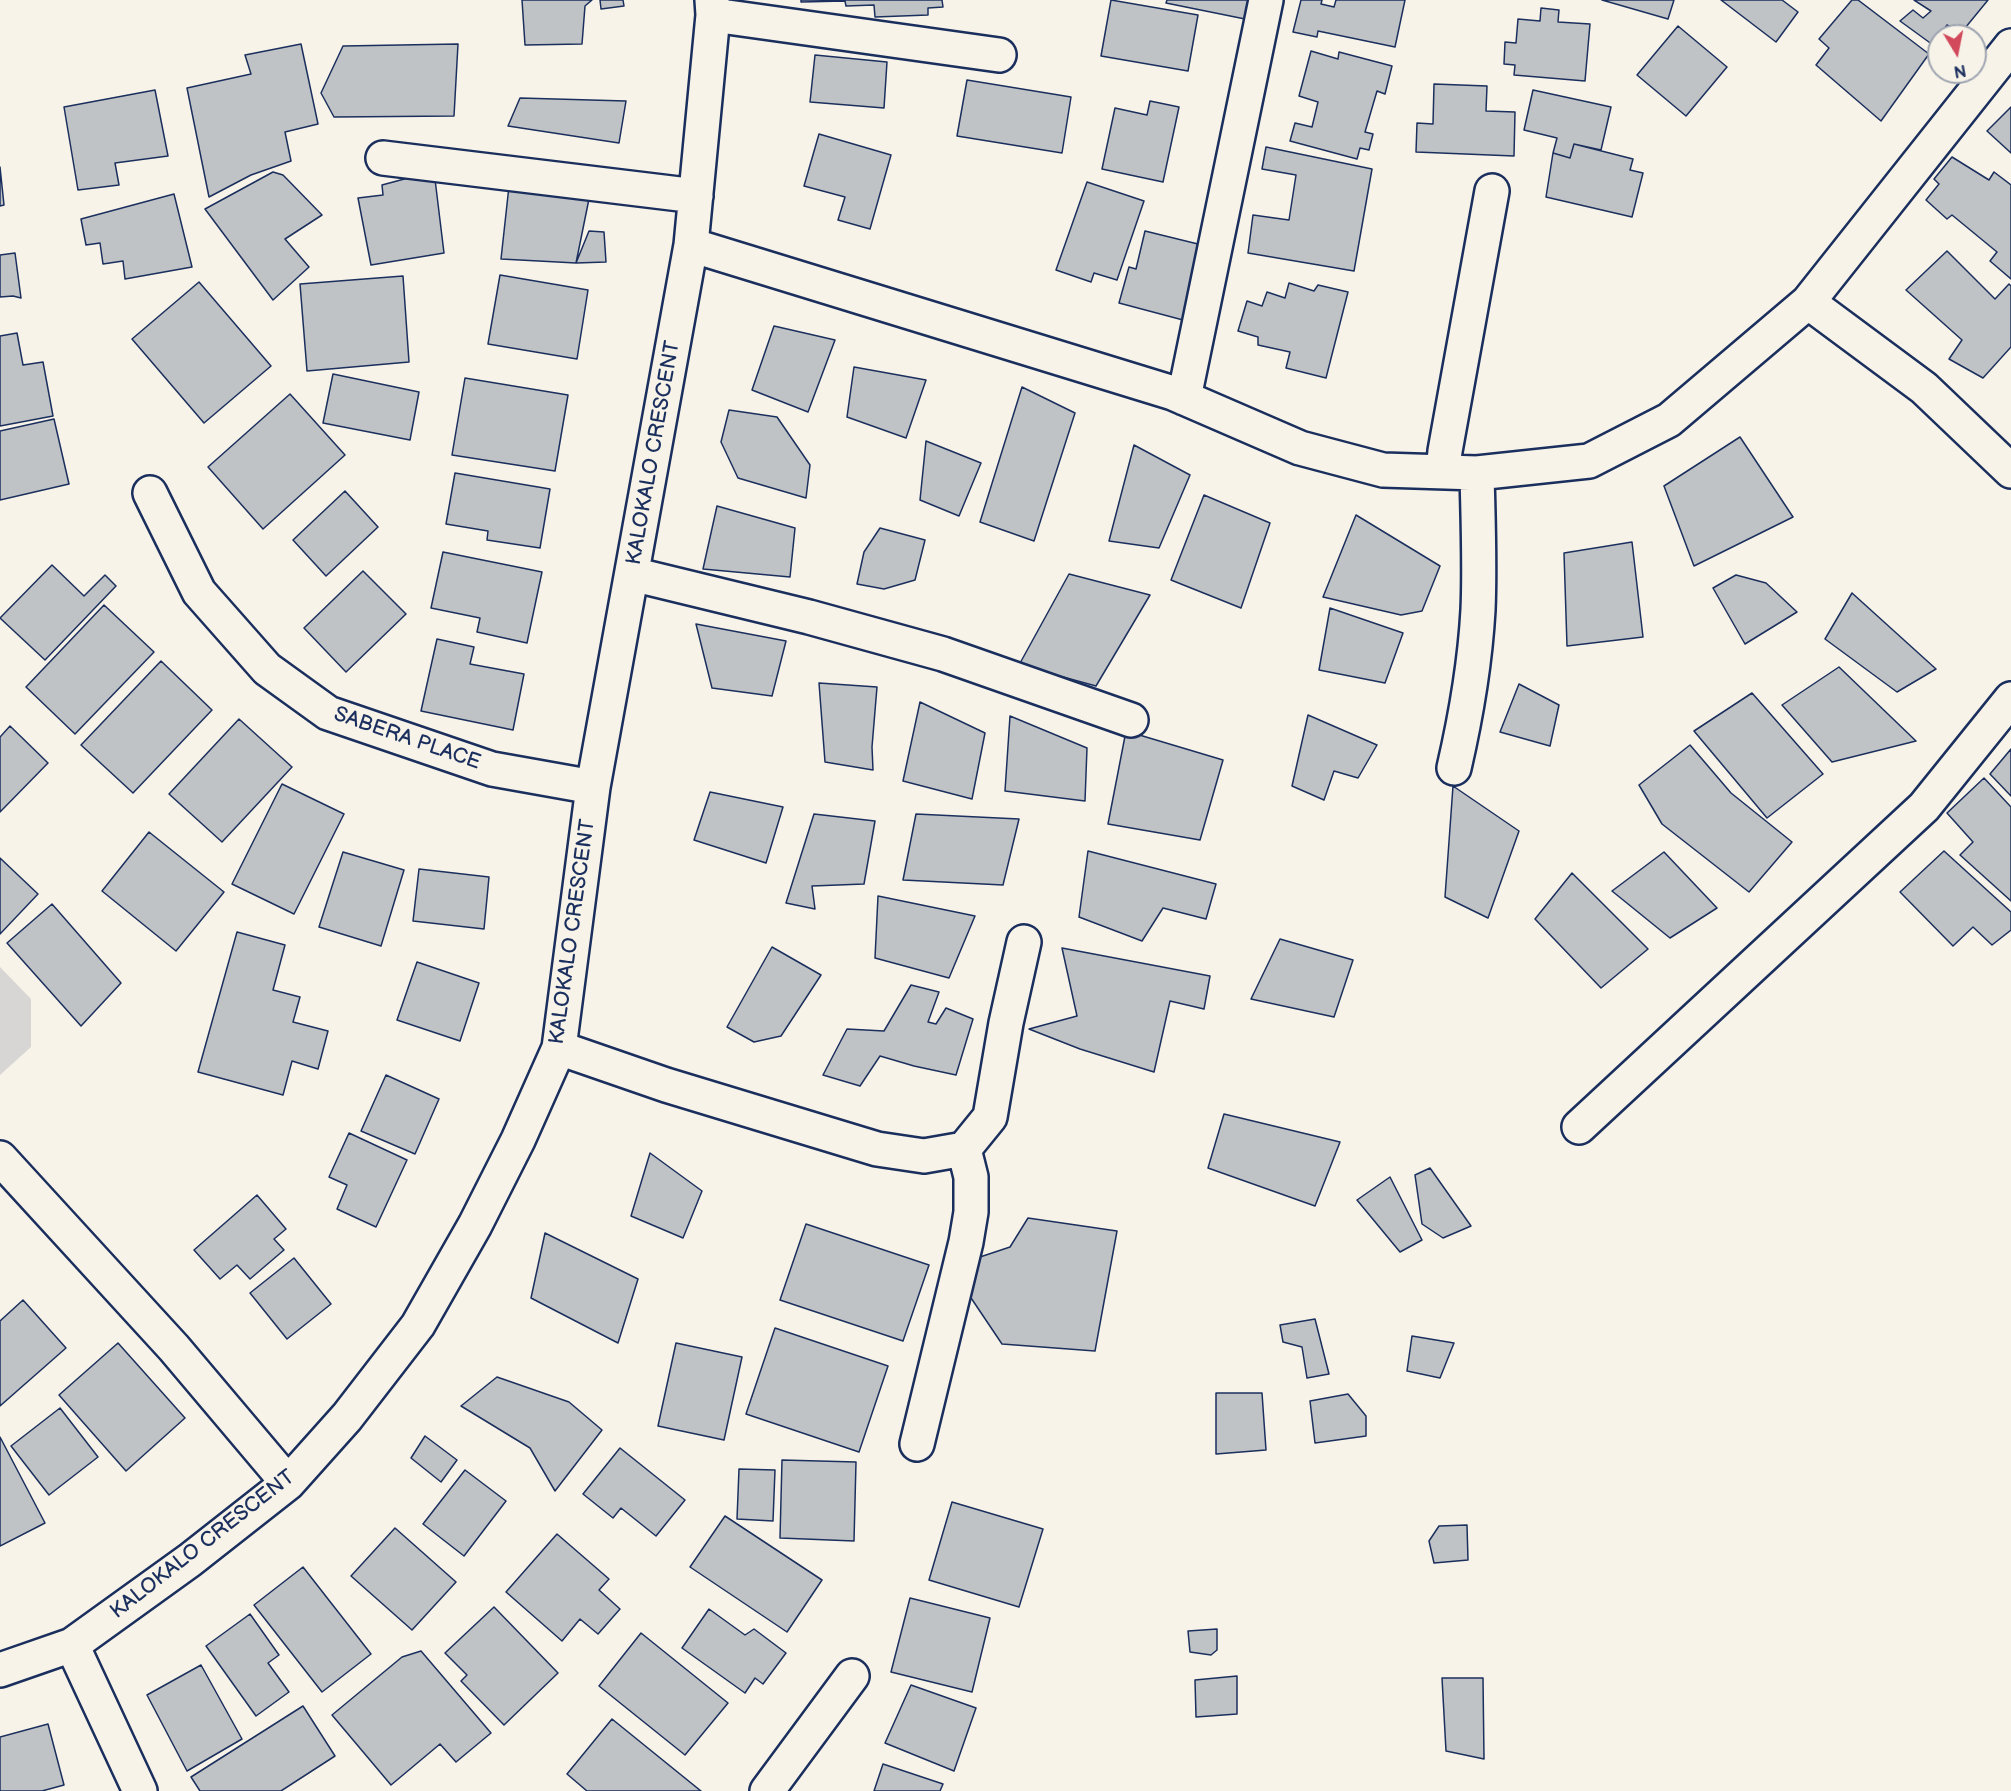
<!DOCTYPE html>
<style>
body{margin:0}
#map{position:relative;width:2011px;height:1791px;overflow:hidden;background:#f7f3e8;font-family:"Balsamiq Sans",sans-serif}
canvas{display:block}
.north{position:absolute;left:1927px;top:24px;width:60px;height:60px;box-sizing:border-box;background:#f7f3e8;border:2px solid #9fa5b1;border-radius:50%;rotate:170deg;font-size:16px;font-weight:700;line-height:24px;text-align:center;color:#1b2f5e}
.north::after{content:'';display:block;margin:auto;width:21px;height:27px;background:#d1495b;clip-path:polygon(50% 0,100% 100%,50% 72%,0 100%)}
</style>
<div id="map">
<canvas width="2011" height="1791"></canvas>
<div class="north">N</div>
</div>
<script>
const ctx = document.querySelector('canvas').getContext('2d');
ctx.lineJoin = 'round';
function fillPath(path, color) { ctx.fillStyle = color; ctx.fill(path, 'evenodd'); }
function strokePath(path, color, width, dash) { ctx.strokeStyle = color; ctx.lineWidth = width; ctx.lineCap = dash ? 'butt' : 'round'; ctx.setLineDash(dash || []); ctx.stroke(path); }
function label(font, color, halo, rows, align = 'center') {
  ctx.font = font + ' "Balsamiq Sans",sans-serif'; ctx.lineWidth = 4.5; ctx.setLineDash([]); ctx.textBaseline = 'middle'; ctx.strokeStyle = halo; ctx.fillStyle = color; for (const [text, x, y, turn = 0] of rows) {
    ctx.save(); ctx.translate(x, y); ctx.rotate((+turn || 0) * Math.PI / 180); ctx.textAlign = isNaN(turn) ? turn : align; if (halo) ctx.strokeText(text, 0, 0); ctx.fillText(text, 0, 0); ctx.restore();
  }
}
fillPath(new Path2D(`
 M0,967l31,32v48l-31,28z`), '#d7d6d4');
const building = new Path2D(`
 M522,0h70l-7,6 -3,38 -57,1z
 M600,0h23l1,6 -23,3z
 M801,0h141l1,7 -15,1v7l-53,2 -1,-12 -28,1 -1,-5 -44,1z
 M1111,0l87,15 -10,56 -87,-15z
 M1167,0h84l-6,19 -79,-16z
 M1301,0h21l-1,4 13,3 2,-7h69l-10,47 -77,-16 -1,6 -24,-5z
 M1602,0h72l-6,19z
 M1721,0h61l16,12 -22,30z
 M1852,0h6l71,54 -48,67 -65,-56 13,-17 -10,-9z
 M1914,0h74l-27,33 -14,-8 -14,20 -33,-24 13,-11 10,8 8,-7z
 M1541,8l18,2 -1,12 32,2 -5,57 -71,-6 1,-10 -11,-1 1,-22 11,1 2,-24 22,2z
 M1678,26l49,41 -41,49 -49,-41z
 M301,44l17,80 -33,8 6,29 -40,14 -42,22 -22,-109 64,-14 -6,-19z
 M458,44l-4,72 -120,1 -13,-24 22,-47z
 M1311,51l27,8 1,-7 53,14 -7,28 -8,-3 -12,41 8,2 -4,16 -9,-2 -3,11 -67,-18 5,-18 17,4 6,-25 -19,-6z
 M815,55l72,7 -3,46 -74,-6z
 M967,80l104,17 -9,56 -105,-17z
 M1434,84l53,2 -1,25 29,1 -1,44 -98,-4 1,-29 16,1z
 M155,90l13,66 -53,7 4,22 -41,5 -14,-83z
 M1533,90l78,17 -10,43 -27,-6 -4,14 -17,-5 4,-15 -33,-8z
 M520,98l106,3 -7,42 -111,-17z
 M1150,101l29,6 -16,75 -61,-13 13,-61 32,7z
 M2011,107v46l-24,-22z
 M819,134l72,21 -21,74 -32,-9 7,-23 -41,-11z
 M1574,144l59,15 -3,11 13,3 -11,44 -86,-20 7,-44 17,5z
 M1266,147l106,22 -18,102 -106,-18 5,-38 36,5 7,-45 -34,-6z
 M1952,157l37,23 5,-8 17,13v94l-21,-18 7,-9 -45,-37 -5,4 -21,-19 13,-16 -5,-5z
 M0,167l4,38 -4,1z
 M434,171l10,82 -73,12 -13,-67 25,-3 -1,-10z
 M273,172l10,3 39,40 -37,24 24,28 -36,33 -68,-91z
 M510,177l81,12 -15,74 -75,-4z
 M1087,182l57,19 -27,79 -23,-7 -3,9 -35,-12z
 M174,194l18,73 -67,12 -2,-18 -20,3 -3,-21 -14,2 -5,-26z
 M589,231l15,1 2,30 -30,1z
 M1145,231l57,14 -19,75 -64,-17 10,-36 7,2z
 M1947,251l48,48 14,-15 2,2v61l-28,31 -34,-19 13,-19 -56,-50z
 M15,253l6,45 -8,-2 -13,1v-42z
 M500,275l88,15 -11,69 -89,-15z
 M403,276l6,86 -102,9 -7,-87z
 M199,282l72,84 -67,57 -72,-84z
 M1289,283l25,8 4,-6 30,7 -22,86 -40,-10 4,-16 -32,-7v-8l-20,-6 9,-30 15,5 5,-14 18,6z
 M774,326l61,14 -27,72 -56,-22z
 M17,333l6,32 20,-3 10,54 -53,10v-90z
 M854,367l72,13 -20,58 -59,-21z
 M333,374l86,18 -9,48 -87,-17z
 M465,378l103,17 -13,76 -103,-16z
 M1022,387l53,26 -41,128 -54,-19z
 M290,394l55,61 -82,74 -55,-62z
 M729,410l48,7 33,48 -4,33 -68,-20 -17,-36z
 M54,419l15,65 -69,16v-69z
 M1740,437l53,80 -99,49 -30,-80z
 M926,441l55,22 -22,53 -39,-16z
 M1134,445l56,30 -31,73 -50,-7z
 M455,473l95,16 -10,59 -53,-8 1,-9 -42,-7z
 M345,491l33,36 -52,49 -33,-36z
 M1204,495l66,28 -29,85 -70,-28z
 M717,506l78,22 -5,49 -87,-8z
 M1356,515l84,51 -18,45 -21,4 -78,-18z
 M880,528l45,12 -10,40 -31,9 -27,-5 7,-32z
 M1632,542l11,95 -76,9 -3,-93z
 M443,552l99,20 -15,71 -50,-11 3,-14 -49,-10z
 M52,565l32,31 21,-21 11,11 -71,74 -45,-42z
 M363,571l43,43 -60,58 -42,-44z
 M1069,574l81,21 -54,91 -77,-21z
 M1736,575l30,8 31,29 -52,32 -32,-56z
 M1852,593l84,76 -39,23 -72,-53z
 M104,605l50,47 -79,82 -49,-47z
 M1330,608l73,25 -18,50 -66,-13z
 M696,624l90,17 -14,55 -60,-8z
 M437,639l37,8 -4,17 54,10 -11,56 -92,-19z
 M161,661l51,49 -79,83 -52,-48z
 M1839,667l77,74 -84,21 -50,-57z
 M819,683l58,4 -5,60 1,23 -48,-8z
 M1519,684l40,21 -9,41 -50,-14z
 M1752,693l71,81 -56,44 -73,-87z
 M920,702l65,31 -13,66 -69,-18z
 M1308,715l69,30 -19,33 -24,-7 -10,29 -32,-14z
 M1010,716l77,32 -2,53 -80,-10z
 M239,719l53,48 -70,75 -53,-48z
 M10,726l38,37 -48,49v-75z
 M1126,731l97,29 -23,80 -92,-16z
 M1690,745l41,48 61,49 -43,50 -87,-68 -23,-39z
 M2011,749v47l-21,-22z
 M1984,778l27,29v94l-51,-46 13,-13 -26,-29z
 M282,784l62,30 -50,100 -62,-30z
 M1453,786l66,45 -31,87 -43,-21z
 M710,792l73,15 -17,56 -72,-23z
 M814,814l61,7 -11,63 -52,2 3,23 -29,-6z
 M916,814l103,5 -16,66 -100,-5z
 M149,832l75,60 -48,59 -74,-60z
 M1088,851l128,33 -10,35 -43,-11 -21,33 -63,-24z
 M1944,851l67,61v18l-19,15 -19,-18 -20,19 -53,-54z
 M343,852l61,18 -23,76 -62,-19z
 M1664,852l53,56 -47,30 -58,-47z
 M0,858l38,36 -38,40z
 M419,869l70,8 -5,52 -71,-8z
 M1572,873l76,76 -47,39 -66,-69z
 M878,896l97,20 -26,62 -74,-20z
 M52,904l69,79 -40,43 -74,-83z
 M237,932l48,13 -12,45 27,7 -7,25 35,9 -10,38 -26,-8 -9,34 -85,-23z
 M1280,939l73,21 -19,57 -83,-18z
 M772,947l49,28 -40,61 -27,6 -27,-15z
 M1062,948l148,28 -6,33 -34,-8 -16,71 -74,-23 -51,-20 48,-13z
 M417,962l62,21 -19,58 -63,-21z
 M911,985l28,7 -11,30 8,2 10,-16 27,11 -17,56 -42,-9 -34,-10 -20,30 -37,-11 24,-46 37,2z
 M386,1075l53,24 -24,55 -54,-23z
 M1224,1114l116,28 -25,64 -107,-38z
 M349,1133l58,27 -31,67 -39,-18 10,-24 -18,-8z
 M650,1153l52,38 -19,47 -52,-22z
 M1430,1168l41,58 -28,12 -21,-14 -7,-49z
 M1390,1177l32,63 -22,12 -43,-52z
 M257,1195l29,34 -12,10 10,11 -34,29 -13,-14 -17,14 -26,-29z
 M1028,1218l89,13 -22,120 -93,-7 -37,-55 9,-30 36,-12z
 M806,1224l123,41 -26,76 -123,-41z
 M545,1233l93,46 -20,64 -87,-45z
 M294,1258l37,46 -44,35 -37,-46z
 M23,1300l43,48 -66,58v-85z
 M1315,1319l14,55 -22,4 -5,-31 -19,-5 -3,-17z
 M775,1328l113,38 -29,86 -113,-38z
 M1412,1336l42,7 -14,35 -33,-7z
 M118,1343l67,75 -59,53 -67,-76z
 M676,1343l66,14 -18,83 -66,-14z
 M497,1377l72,25 33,28 -47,61 -25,-43 -69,-42z
 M1216,1393h46l4,57 -50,4z
 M1348,1394l18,22v20l-51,7 -5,-42z
 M60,1408l38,49 -49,38 -38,-49z
 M425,1436l32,24 -16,22 -30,-24z
 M0,1437l45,86 -45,23z
 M620,1448l65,52 -29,36 -35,-28 -8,10 -30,-24z
 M782,1460l74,2 -2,79 -74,-3z
 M739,1469l36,1 -2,51 -36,-2z
 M465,1470l41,31 -42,55 -41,-32z
 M952,1502l91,27 -24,78 -90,-27z
 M725,1516l97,64 -35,52 -97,-65z
 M1467,1525l1,35 -34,3 -5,-22 10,-15z
 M395,1528l61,54 -44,48 -61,-54z
 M557,1534l52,45 -10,11 21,19 -22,25 -18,-15 -18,22 -56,-49z
 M303,1567l68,87 -49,38 -68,-87z
 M910,1598l80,20 -18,74 -81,-20z
 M494,1607l64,66 -54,52 -43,-44 6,-6 -22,-22z
 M709,1609l36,26 9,-6 32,24 -23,31 -8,-6 -10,15 -63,-45z
 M250,1614l29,41 -11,8 21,29 -33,24 -50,-70z
 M1217,1629v21l-6,5 -21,-3 -2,-21z
 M641,1633l87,70 -43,52 -86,-69z
 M421,1651l70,82 -35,29 -16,-18 -49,41 -59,-70 70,-58z
 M201,1665l41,74 -55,32 -40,-76z
 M1237,1676v38l-41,3 -1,-37z
 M1442,1678h41l1,81 -38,-8z
 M911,1685l65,23 -22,63 -69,-28z
 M303,1706l32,50 -54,35h-81l-9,-14z
 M612,1719l89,72h-114l-20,-17z
 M48,1724l16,61 -22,6h-42v-54z
 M883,1764l60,20 -3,7h-66z`);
fillPath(building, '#c0c3c5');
strokePath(building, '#1b2f5e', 1.5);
const minor = new Path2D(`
 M713,15l286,40
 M383,158l313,38
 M691,245l482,148 127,55 83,22 94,3 112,-12 80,-41 139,-118 203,-256
 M1808,302l116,86 87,83
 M1184,398l82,-398
 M1443,472l2,-21 47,-260
 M150,493l49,99 68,77 61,44 164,56 101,18
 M632,574l177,43 134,37 188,66
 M1454,768c12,-52 21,-104 24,-158 2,-45 0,-91 -1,-137
 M559,1048l107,37 211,64 47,7 40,-7 26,-32 16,-94 18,-81
 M1579,1127l345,-320 87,-108
 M0,1158l174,190 114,135
 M917,1444l49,-202 5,-30v-35l-7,-28
 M72,1645l68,146
 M0,1670l72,-25 118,-85 98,-77 59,-66 71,-92 57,-100 43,-85 41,-92 34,-261 98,-542 22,-230 -1,-15
 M767,1791l85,-115`);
strokePath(minor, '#1b2f5e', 38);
strokePath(minor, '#f7f3e8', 33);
label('21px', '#1b2f5e', '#f7f3e8', [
 ["KALOKALO CRESCENT",654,453,-80],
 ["SABERA PLACE",407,739,19],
 ["KALOKALO CRESCENT",573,932,-82],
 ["KALOKALO CRESCENT",203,1545,-38]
]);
</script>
